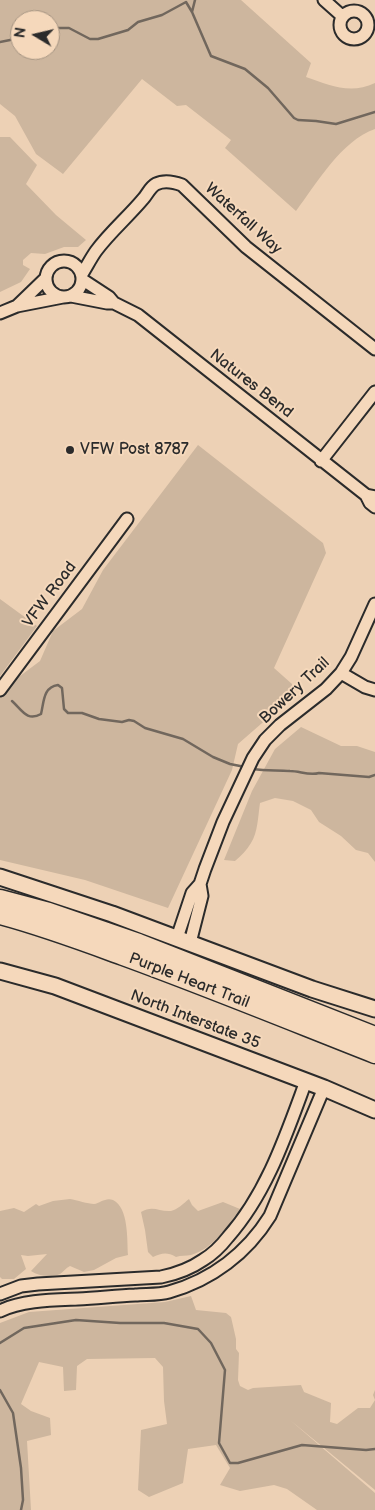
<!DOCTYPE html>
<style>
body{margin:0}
#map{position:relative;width:375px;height:1510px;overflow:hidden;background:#edd1b5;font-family:"Balsamiq Sans",sans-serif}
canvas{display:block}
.north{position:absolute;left:10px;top:10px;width:50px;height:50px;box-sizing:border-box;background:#f5d8bb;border:1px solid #a49381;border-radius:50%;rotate:279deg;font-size:14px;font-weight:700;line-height:20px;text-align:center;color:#2b2b2b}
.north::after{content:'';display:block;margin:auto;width:18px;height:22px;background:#2b2b2b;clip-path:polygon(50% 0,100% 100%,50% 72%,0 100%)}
</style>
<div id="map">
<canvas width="375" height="1510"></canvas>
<div class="north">N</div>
</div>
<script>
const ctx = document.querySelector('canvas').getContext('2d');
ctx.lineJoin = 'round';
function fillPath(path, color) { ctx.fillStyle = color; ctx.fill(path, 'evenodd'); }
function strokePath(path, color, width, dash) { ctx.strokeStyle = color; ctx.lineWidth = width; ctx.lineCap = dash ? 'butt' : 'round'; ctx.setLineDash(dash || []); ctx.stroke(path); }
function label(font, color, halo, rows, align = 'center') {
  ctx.font = font + ' "Balsamiq Sans",sans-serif'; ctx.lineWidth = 4; ctx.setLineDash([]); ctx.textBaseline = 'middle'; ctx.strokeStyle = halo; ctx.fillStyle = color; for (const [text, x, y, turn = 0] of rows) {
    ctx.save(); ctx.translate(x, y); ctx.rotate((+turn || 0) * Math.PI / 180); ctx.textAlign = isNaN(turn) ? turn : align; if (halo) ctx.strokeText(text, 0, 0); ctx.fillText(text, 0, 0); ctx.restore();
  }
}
fillPath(new Path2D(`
 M0,0h241l70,63 -5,14c23,8 44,18 69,6v46c-34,12 -58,54 -79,82l-71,-63 6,-8 -45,-35 -9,1 -35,-27 -79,95 -27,-20 -21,-38 -15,-12zM20,20h30v30h-30z
 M0,137h10l27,28 -11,19 30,31 30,25 -8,7h-14l-19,7 -14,-1 -8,7v5l7,4 -9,13 -21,10z
 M198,445l125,98 3,10 -52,115 18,16 1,16 -22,6 -2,11 -31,27 -6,26 -64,138 -83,-28 -85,-20v-162l16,-19 24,-18 13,-30 29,-22 21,-39z
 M0,599l37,27 -37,50z
 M301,727l40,19h16l18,6v110l-7,-9 -12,-3 -15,-14 -22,-14 -8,-12 -18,-9 -18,-3 -15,5c-2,13 -2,29 -9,40 -4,7 -10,13 -16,18l-11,-1 28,-69 23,-42z
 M70,1199c7,1 18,5 24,5 6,-1 12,-7 19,-4 16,8 14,40 15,55l-12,3 -22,12 -10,2 -14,-6c-4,2 -7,6 -10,8 -10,4 -21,2 -29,-3l16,-17 -19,2 -7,-1 5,14 -12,10h-12l-2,-2v-66l14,-3 10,4 12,-8 3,2 14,-5z
 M189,1199l3,6 6,6 25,-9 17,7c-13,18 -26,39 -49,46 -5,1 -10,0 -15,2 -9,-5 -14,-4 -23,0l-5,-5 -3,-22 -4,-18c12,-7 18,0 30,-1 6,-1 13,-8 18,-12z
 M191,1296l5,14 30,3 5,4 5,22v10l3,4 -1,27 2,6 8,4 5,-2 48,-3 3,7 27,11 -1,19 7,2 21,-16h12l5,-8 -2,-5 2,-5v100l-85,-70 85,73v17h-58l-30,-21 -13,-4 -34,6 -20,-6 10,-17 -14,-23 -28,4 -5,34 -34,14 -11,-7 3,-60 26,-6 -3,-23 -1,-34 -8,-9 -68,1 -10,7 -1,24 -12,1 -1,-24 -24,-5 -18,42 10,7 19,7 1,17 -24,6 4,69h-31v-187l29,-11 136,-10z`), '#cdb69e');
strokePath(new Path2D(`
 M192,12l3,-12
 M50,37l7,-9h12l21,11h8l30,-9 10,-8 24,-7 24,-13 6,10 19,44 34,13 23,19 26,30 4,2 18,1 20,3 39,-12
 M0,42l20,-4
 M12,701c10,9 15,21 29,13 3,-12 2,-27 17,-29l4,3 2,21 4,4h14l17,6 23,3 7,-2 5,1 11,7 38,11 30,18 17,7 15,3
 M253,769c13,2 24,1 37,2 10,0 19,5 29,2l50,4 6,-2
 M0,1343l24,-15 52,-8 44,3h44l34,6 13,14 14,27 -6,73 11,20h8l64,-18 64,5 9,-1
 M0,1390l13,23 8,55 2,32 -2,10`), '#71675d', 2.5);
const minor = new Path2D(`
 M324,0l18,16
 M340 25a14 14 0 1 1 28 0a14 14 0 1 1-28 0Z
 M46 279a18 18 0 1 1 36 0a18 18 0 1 1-36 0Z
 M82,274c5,-8 9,-16 14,-23 14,-19 32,-34 47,-52 4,-4 7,-12 13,-15 8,-4 18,-2 26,1l64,62 129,102
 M83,280l26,17 5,6 24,12 228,180 9,2
 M71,296l36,7h7
 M17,306l29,-28
 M0,313l17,-7 46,-9
 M321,461l54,-69
 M366,495l4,8 5,4
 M341,673l24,14 10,3
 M0,690l127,-171
 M177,938l15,-45 8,-9
 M190,943l12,-47 -2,-12 5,-15 18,-47 30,-64 12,-18 15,-15 46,-36 15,-16 10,-16 24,-53
 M0,1294l21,-8 17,-2 123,-7c15,-3 29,-8 42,-17 10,-6 18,-14 25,-23 39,-44 58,-102 78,-156
 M0,1311c22,-11 54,-11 78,-12 19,-1 38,-3 57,-4 11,-1 24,0 34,-3 43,-12 78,-39 101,-76l54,-128`);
const major = new Path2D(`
 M0,877l112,37 200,75 63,20
 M0,971l55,15 269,102 51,22`);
const highway = new Path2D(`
 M0,899l49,13 90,31 236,93
 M0,915c42,11 82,26 123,41 85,31 168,65 252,98`);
strokePath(minor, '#2b2b2b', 15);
strokePath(major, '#2b2b2b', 19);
strokePath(highway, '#2b2b2b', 21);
strokePath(minor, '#f5d8bb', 11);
strokePath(major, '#f5d8bb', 15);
strokePath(highway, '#f5d8bb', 18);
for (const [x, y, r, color] of [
 [70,450,5,"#2b2b2b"]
]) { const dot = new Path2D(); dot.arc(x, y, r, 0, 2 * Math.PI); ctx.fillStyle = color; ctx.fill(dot); strokePath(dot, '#f5d8bb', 2); }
label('16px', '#2b2b2b', '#f5d8bb', [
 ["Waterfall Way",243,219,42],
 ["Natures Bend",251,384,38],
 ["VFW Road",50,595,-53],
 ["Bowery Trail",295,691,-43],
 ["Purple Heart Trail",189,981,21],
 ["North Interstate 35",195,1020,21]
]);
label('16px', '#2b2b2b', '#f5d8bb', [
 ["VFW Post 8787",80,450]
], 'left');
</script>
